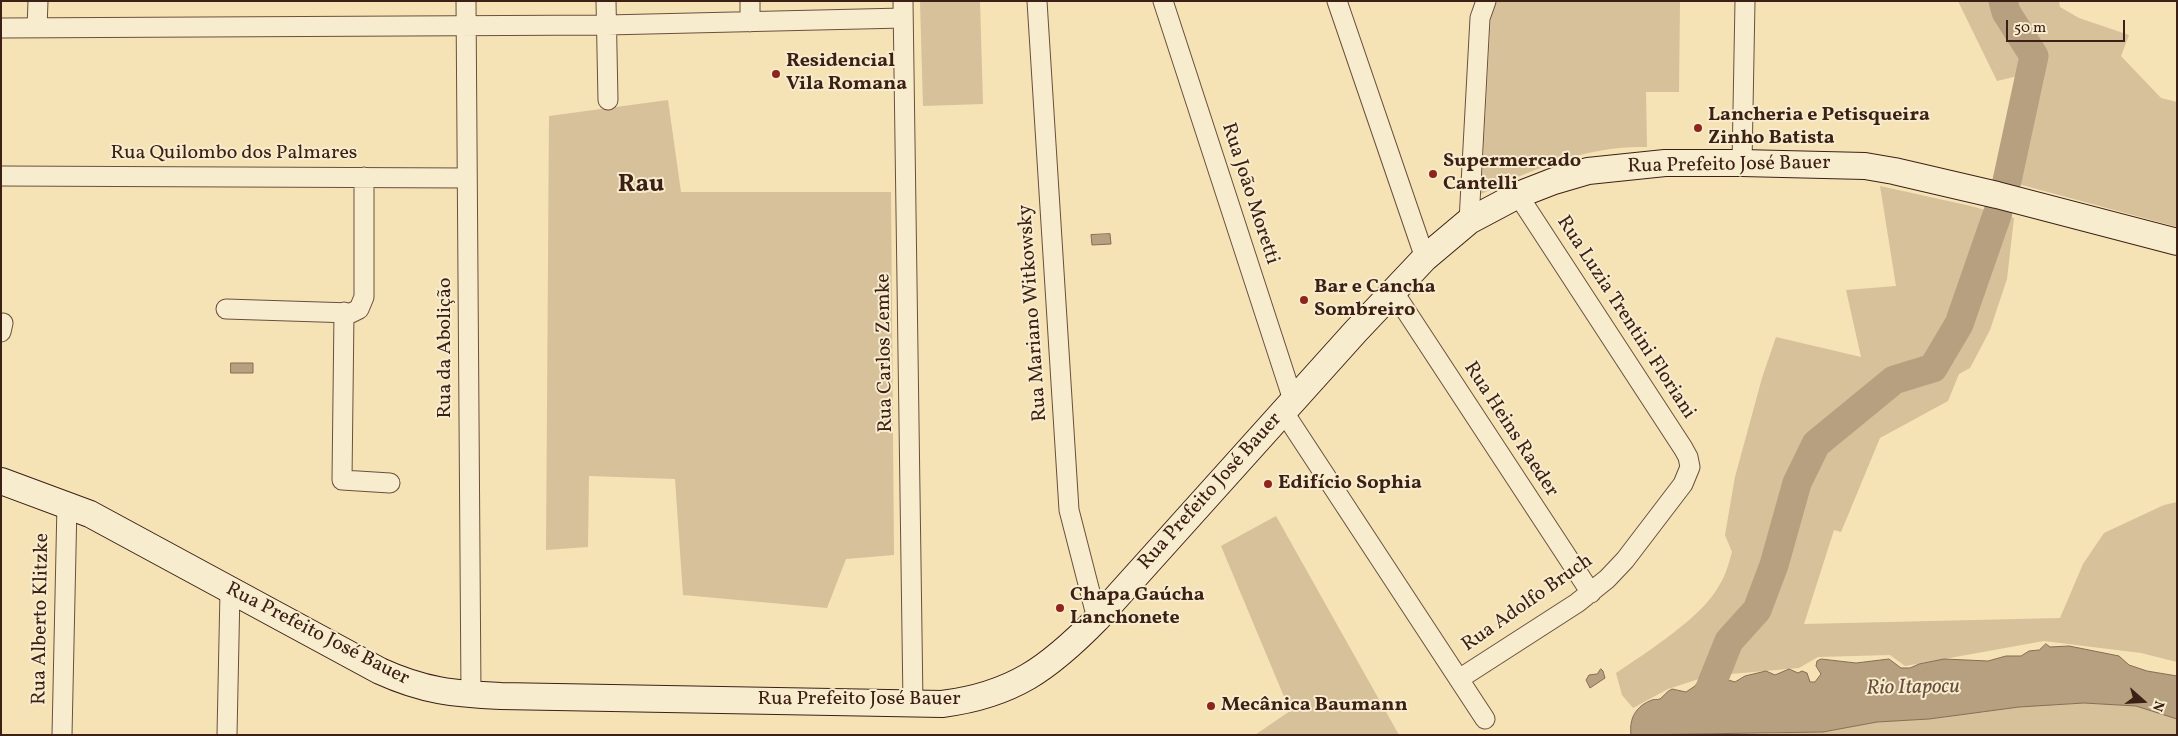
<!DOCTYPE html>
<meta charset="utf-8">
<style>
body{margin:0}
#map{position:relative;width:2178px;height:736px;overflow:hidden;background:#f5e2b5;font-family:Vollkorn,serif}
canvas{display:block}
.frame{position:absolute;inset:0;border:2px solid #3c2015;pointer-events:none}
.north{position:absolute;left:2118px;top:676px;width:50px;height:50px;-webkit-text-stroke:4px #f8eccf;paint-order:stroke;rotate:109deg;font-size:14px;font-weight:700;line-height:20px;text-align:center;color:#3c2015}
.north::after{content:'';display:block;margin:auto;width:18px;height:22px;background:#3c2015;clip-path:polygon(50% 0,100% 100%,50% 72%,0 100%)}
.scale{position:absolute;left:2006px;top:20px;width:119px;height:22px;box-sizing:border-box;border:2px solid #3c2015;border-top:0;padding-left:6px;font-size:15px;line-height:18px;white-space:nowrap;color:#3c2015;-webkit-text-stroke:4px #f8eccf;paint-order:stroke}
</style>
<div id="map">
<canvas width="2178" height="736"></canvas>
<div class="frame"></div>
<div class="north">N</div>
<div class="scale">50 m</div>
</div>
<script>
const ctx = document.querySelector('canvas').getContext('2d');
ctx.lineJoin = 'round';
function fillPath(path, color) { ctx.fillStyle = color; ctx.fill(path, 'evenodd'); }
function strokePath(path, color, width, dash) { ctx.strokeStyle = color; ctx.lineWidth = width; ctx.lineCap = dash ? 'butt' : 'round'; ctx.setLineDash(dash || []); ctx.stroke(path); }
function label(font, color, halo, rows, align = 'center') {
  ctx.font = font + ' Vollkorn,serif'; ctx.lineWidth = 4; ctx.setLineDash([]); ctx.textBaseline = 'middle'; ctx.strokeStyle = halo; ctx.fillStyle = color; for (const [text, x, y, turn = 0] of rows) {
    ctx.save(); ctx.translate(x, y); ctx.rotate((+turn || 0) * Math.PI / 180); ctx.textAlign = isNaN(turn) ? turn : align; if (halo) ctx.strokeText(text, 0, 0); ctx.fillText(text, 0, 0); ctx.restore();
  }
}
fillPath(new Path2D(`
 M980,1l3,103 -60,2 -3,-104z
 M1495,1h185l-1,91h-33l1,55c-59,-2 -114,22 -166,47l10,-180z
 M1958,1h101l1,6 19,11 50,17 -8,21 40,42 16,4v125l-170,-46 23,-108 -33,8z
 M668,100l13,92h210l3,363 -48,4 -19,49 -144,-13 -8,-116 -86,-3 -1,71 -42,3 3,-434z
 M1880,186l91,20 43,12 -7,61 -17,51 -20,38 -11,6 -11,27 -68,37 -39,94 -7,-2 -30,94 256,-6 23,-54 21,-31 60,-28 13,-3v160l-36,-9 -97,-12 -139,25 -15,-11 -72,2 -19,11 -91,8 -40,13 -35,19 -11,-13 -6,-22c31,-21 87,-56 104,-89 6,-9 9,-22 12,-32l-7,-17 10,-58 27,-99 14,-41 85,20 -15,-67 50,-4z
 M1276,516l123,219h-144l35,-24 -69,-165z
 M2084,703l52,3 41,13v16h-465l111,-3 54,-10 52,-3 90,-12z`), '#d6c19a');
const water = new Path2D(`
 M1110,234l1,10 -19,1 -1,-10z
 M231,363h22v10h-22z
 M2046,644l4,3 19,-1 50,10 10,9 18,6 30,5v43l-41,-13 -52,-3 -65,4 -90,12 -52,3 -54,10 -192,3c-2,-17 5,-29 21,-35 2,-1 5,0 8,-1 4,-3 7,-8 12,-10l14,3 9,-6 5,-7 18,-2 17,5 10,-6 21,-5 9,4 14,-6 9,4 4,-2 5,2 3,9h5l6,-8 -5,-8 1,-5 4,-2 35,4 33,-4 12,9h9l9,-4 25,-5 44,2 18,-5h15l8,-5 10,-1z
 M1601,669l2,2 2,7 -15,10 -4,-8 3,-5 8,-1z`);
fillPath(water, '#b6a07f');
strokePath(water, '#856d55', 1);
strokePath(new Path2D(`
 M2003,1l3,11 28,44 -27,125
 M1704,703l25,-62 28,-31 17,-45 23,-82 19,-39 78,-64 39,-12 26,-44 39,-112`), '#b6a07f', 29);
const street = new Path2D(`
 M466,1l5,694
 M606,1l2,99
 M750,1v21
 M903,1l10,702
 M1037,1l32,509 28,109
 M1163,1l130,399
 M1337,1l88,257
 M1,28l606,-3 296,-7
 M37,28l1,-27
 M1742,163l3,-162
 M1,176l466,2
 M1469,221l11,-203 6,-17
 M1393,291l198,302
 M226,309l125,4 8,-4 5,-12v-120
 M344,312l-2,168 48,3
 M1,332l2,-9
 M1283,411l202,308
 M1459,679l118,-76 30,-24 18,-19 58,-76 7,-17 -2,-10 -5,-9 -165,-253
 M62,735l5,-231
 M227,735l3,-144`);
const secondary = new Path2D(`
 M1,481l89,33 290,157c44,20 74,23 121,25l441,8c71,-9 107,-36 155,-85l259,-288 69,-73 44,-37 49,-26 36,-14 34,-10 77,-8h77l123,3 29,5 103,24 180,47`);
strokePath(street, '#6a503d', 21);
strokePath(secondary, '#3c2015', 28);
strokePath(street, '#f8eccf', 19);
strokePath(secondary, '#f8eccf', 26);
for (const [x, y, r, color] of [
 [776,74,5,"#8f2418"],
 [1698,128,5,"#8f2418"],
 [1433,174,5,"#8f2418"],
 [1304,300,5,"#8f2418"],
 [1268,484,5,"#8f2418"],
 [1060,608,5,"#8f2418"],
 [1211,706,5,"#8f2418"]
]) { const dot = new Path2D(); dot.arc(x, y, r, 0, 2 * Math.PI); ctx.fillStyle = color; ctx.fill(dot); strokePath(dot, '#f8eccf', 2); }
label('bold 20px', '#3c2015', '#f8eccf', [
 ["Residencial",786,62],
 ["Vila Romana",786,85],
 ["Lancheria e Petisqueira",1708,116],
 ["Zinho Batista",1708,139],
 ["Supermercado",1443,162],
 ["Cantelli",1443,185],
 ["Bar e Cancha",1314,288],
 ["Sombreiro",1314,311],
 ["Edifício Sophia",1278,484],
 ["Chapa Gaúcha",1070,596],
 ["Lanchonete",1070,619],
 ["Mecânica Baumann",1221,706]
], 'left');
label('20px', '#3c2015', '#f8eccf', [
 ["Rua Quilombo dos Palmares",234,154],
 ["Rua Prefeito José Bauer",1729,166,-1],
 ["Rua João Moretti",1249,194,72],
 ["Rua Mariano Witkowsky",1034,313,-94],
 ["Rua Luzia Trentini Floriani",1625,318,57],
 ["Rua da Abolição",446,348,-90],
 ["Rua Carlos Zemke",886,353,-91],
 ["Rua Heins Raeder",1510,430,57],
 ["Rua Prefeito José Bauer",1211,492,-48],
 ["Rua Adolfo Bruch",1528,604,-35],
 ["Rua Alberto Klitzke",42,619,-89],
 ["Rua Prefeito José Bauer",317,635,27],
 ["Rua Prefeito José Bauer",859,700]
]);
label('italic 21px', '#674d3a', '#f8eccf', [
 ["Rio Itapocu",1913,689,-1]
]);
label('bold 25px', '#3c2015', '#f8eccf', [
 ["Rau",641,186]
]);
</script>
